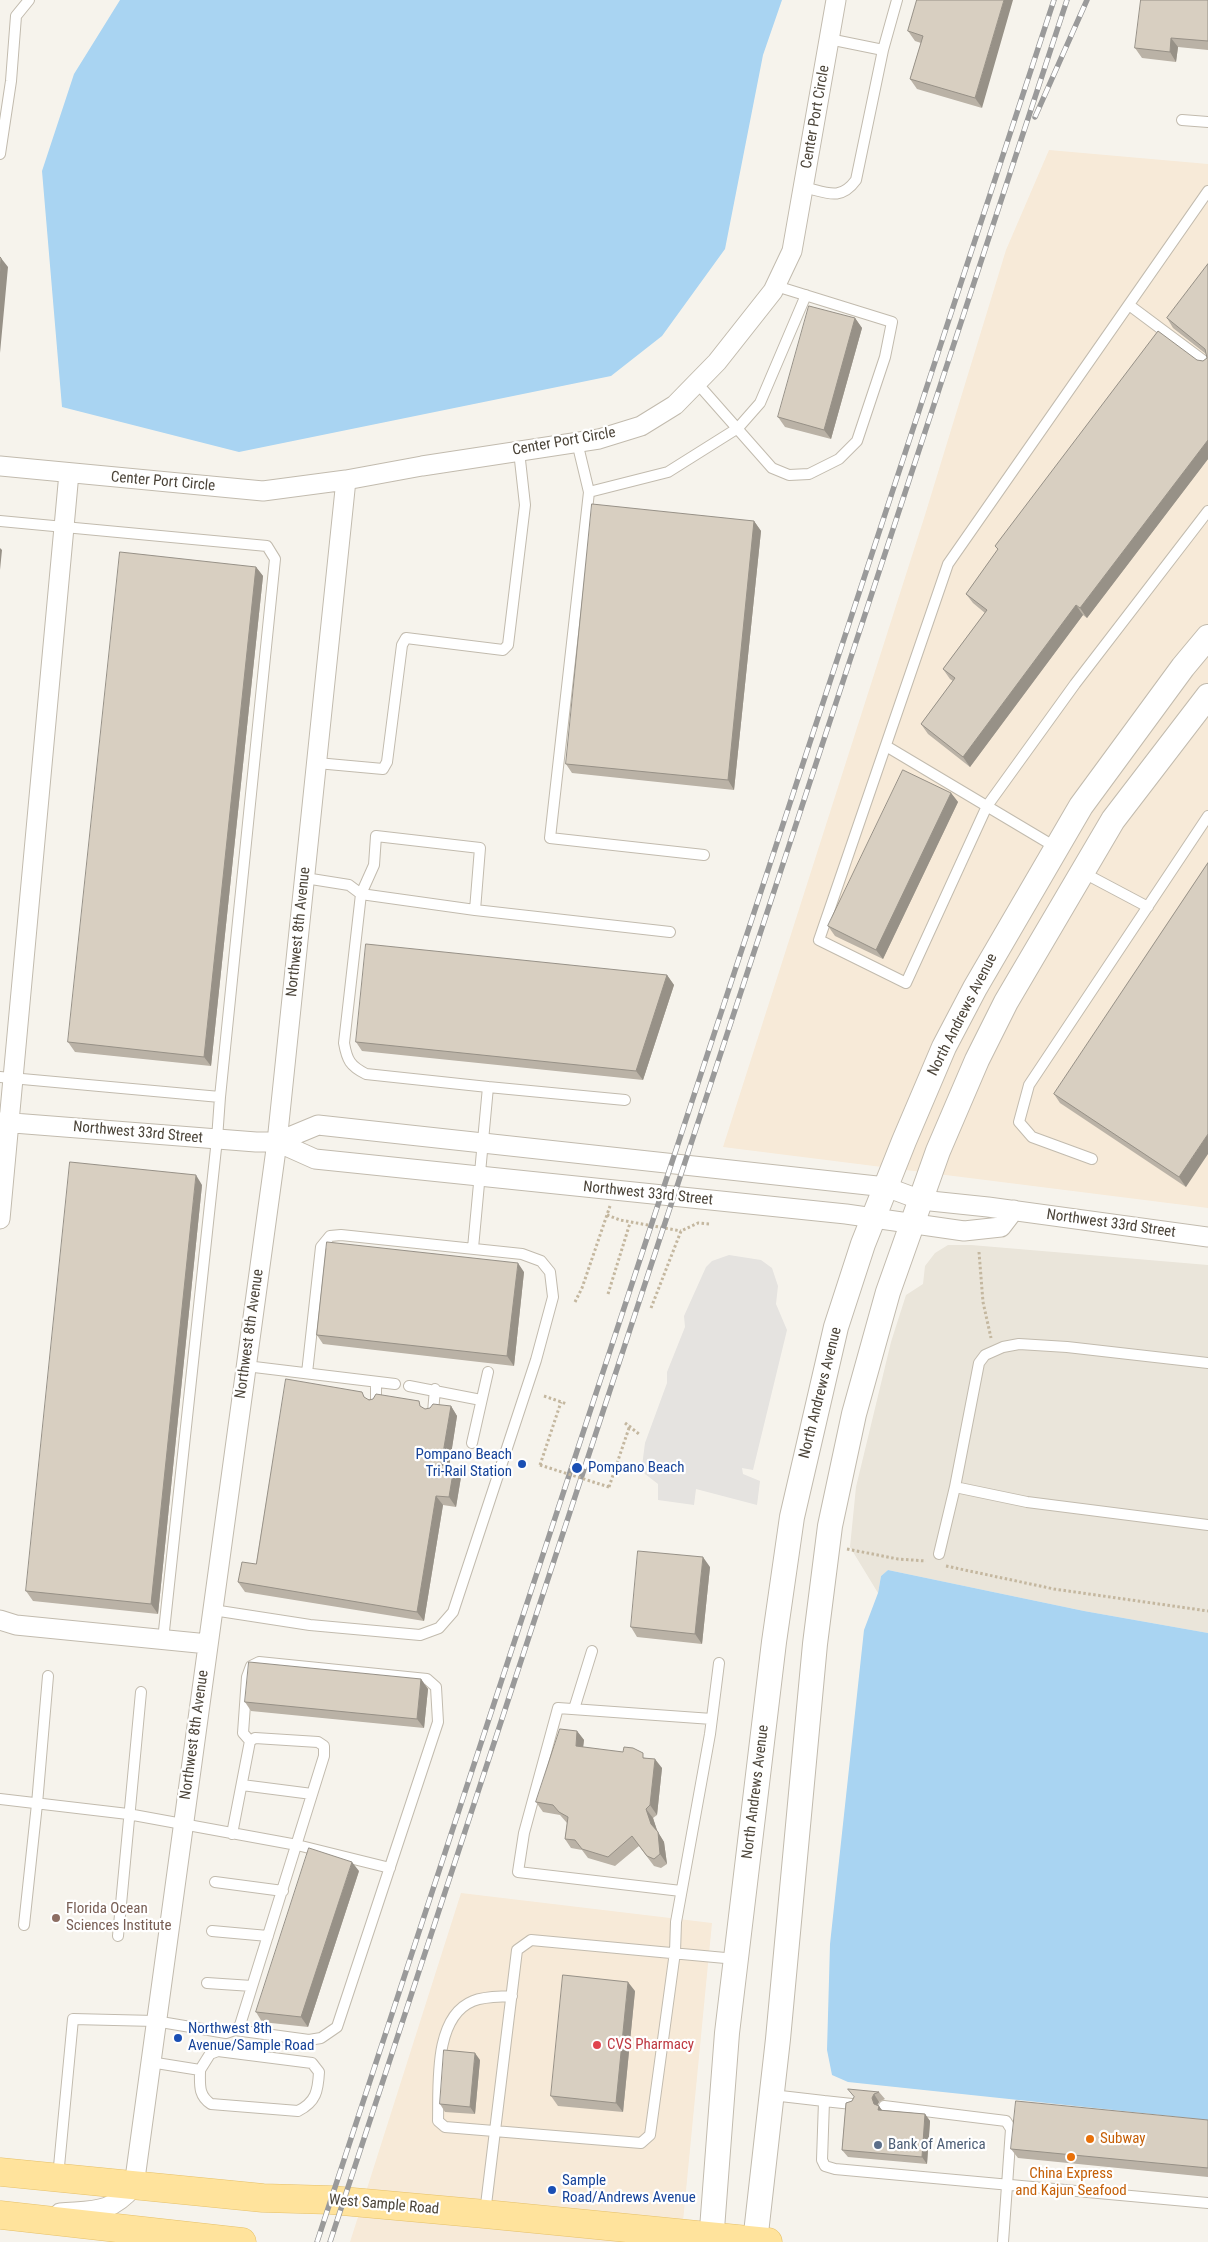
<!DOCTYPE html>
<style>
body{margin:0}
canvas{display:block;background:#f6f3ec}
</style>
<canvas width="1208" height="2242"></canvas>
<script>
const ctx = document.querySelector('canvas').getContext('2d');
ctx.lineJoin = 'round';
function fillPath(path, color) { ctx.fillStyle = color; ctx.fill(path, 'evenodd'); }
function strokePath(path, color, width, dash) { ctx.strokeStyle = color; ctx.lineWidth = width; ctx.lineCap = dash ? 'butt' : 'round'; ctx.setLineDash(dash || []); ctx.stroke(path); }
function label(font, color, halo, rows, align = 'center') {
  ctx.font = font + ' "Roboto Condensed",sans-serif'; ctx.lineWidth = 4.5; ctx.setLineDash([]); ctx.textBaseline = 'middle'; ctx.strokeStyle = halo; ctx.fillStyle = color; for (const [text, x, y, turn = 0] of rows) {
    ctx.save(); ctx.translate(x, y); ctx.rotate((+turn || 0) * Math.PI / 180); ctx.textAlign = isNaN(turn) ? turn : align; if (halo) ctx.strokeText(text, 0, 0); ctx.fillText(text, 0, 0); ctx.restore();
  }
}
fillPath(new Path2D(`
 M948,1245h23l237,20v368l-124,-22 -196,-41 -7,6 -3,17 -28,-46 6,-60 35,-145 15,-47 17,-11 2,-18 10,-13z`), '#eae5da');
fillPath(new Path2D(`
 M1049,150l159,14v1044l-485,-61 202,-632 81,-265z
 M461,1893l251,30 -31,319h-331z`), '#f7ead8');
fillPath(new Path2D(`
 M729,1255l32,5 11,8 6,18 -2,18 11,26 -34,140 -11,-2 1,6 17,7 -3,24 -61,-16 -2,16 -36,-5v-16l-13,-10 -3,-8 3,-23 22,-60v-11l18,-45 -1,-11 22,-49 6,-6z`), '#e5e3e0');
fillPath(new Path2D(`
 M120,0h662l-19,55 -38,194 -63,87 -51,40 -372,76 -177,-45 -20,-236 32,-97z
 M888,1570l196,41 124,22v487l-360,-38 -16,-7 -5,-25 3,-106 34,-314 14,-37 3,-17z`), '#a9d4f2');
const service = new Path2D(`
 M829,39l54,11
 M1182,120l26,2
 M0,154l11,-73 5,-65 13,-16
 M803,187c23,5 37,15 53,-7l27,-130 14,-50
 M1208,191l-260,373 -129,376 87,43 81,-177 88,-122 133,-173
 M1129,305l79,59
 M697,383l75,85 17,7 20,-1 30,-15 18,-18 28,-84 7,-35 -116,-36
 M577,442l12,50 79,-20 70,-44 22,-25 46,-108
 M589,492l-39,346 154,17
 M0,521l267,25 8,13 -55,538
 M886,746l171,102
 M317,763l66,6 4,-7 15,-117 4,-7 97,12 5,-5 17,-140 -6,-54
 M1082,872l66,35
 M305,878l44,7 12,9 -17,149c3,17 6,23 22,31l122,13
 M475,910l5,-62 -104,-12 -2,29 -13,29 114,16 195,22
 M0,1077l220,20 -3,42 -54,501
 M1092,1159l-60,-22 -13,-15 10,-37 179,-269
 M473,1248l15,-161 137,13
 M1208,1363l-141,-16 -48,-3 -16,3 -18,8 -6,8 -24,124 72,15 181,23
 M246,1366l149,18
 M376,1382v21
 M409,1386l72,14
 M433,1412l2,-23
 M472,1443l16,-71
 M939,1554l16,-67
 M213,1610l97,15 110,10 19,-7 14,-16 83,-252 17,-63 -3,-25 -9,-11 -19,-7 -181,-19 -11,1 -9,11 -14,126
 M574,1709l18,-58
 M242,1785l70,9
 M0,1799l128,15 169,31 93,23
 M215,1882l68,9
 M681,1891l-163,-19 6,-39 34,-125 154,11
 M24,1925l13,-121 11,-128
 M212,1931l56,5
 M118,1936l23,-244
 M207,1983l45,3
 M512,1996c-13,1 -27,0 -39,5 -40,16 -34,85 -35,120l7,6 196,16 9,-8 25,-183 1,-30 34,-188 9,-71
 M235,2030l74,10 12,-2 16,-11 101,-305 -2,-35 -9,-8 -168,-17 -8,4 -4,11 -4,56 7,8
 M150,2062l50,8c0,15 -2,25 11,34l87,7c18,-9 20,-20 21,-39l-7,-9 -94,-12 -8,3 -10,16
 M772,2095l52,6 -2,59 3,6 10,3 373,34
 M824,2101l28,3
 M884,2106l122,15 5,8 -8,113
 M58,2177l15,-158 82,2 71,12 9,-3 5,-5 84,-269v-10l-6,-4 -63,-4 -5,3 -18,93
 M485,2213l32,-263 14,-10 205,19`);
const minor = new Path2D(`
 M0,466l263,25 83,-11 76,-14 177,-27 42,-13 34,-21 42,-43 56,-71 19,-40 44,-251
 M0,1122l256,20h21l41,-17 568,62 35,13 67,7 220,30
 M277,1142l38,17 531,55 118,17 37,-4 13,-17
 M0,1219l69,-746
 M0,1620l16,5 192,19
 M60,2213c35,-3 50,1 74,-27l143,-1044 69,-662`);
const tertiary = new Path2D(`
 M711,2242l16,-209 47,-391 18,-125 44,-190 27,-83 41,-103 40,-94 31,-59 106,-182 102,-139 25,-30
 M755,2242l23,-203 37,-395 15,-118 24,-112 34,-122 50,-141 39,-91 29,-58 107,-182 95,-124`);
const primary = new Path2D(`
 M0,2172l263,26 68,2 154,14 283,28
 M0,2215l242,27`);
strokePath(service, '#c2bbae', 12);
strokePath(minor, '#c2bbae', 21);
strokePath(tertiary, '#c2bbae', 26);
strokePath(primary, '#e6c16a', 29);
strokePath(new Path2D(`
 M607,1215l13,5 61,11
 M979,1252l4,50 8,36
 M608,1294l22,-71
 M575,1302l7,-14 28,-82
 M651,1308l30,-77 17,-8 11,1
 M544,1396l23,8
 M625,1423l14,11
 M540,1465l21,-63
 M609,1487l21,-62
 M847,1549l51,10 28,2
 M946,1566l108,23 154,22`), '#c4b79f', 3, [2.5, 2.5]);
strokePath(service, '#fff', 10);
strokePath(minor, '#fff', 19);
strokePath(tertiary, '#fff', 24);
strokePath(primary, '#ffe39c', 28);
const rail = new Path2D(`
 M1035,117l52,-117
 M317,2242l737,-2242
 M330,2242l737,-2242`);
strokePath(rail, '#9a9a9a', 5.5);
strokePath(rail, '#fff', 4, [11]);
strokePath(new Path2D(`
 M540,1465l69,22`), '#c4b79f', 3, [2.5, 2.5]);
fillPath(new Path2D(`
 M917,0l65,108 -65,-19 -7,-10 11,-36 -6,-2 -7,-10z
 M1208,0v50l-30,-3 -2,15 -34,-4 -7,-10z
 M1208,264v195l-121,159 -4,-3 -113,152 -42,-33 -7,-10 32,-43 -3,-2 -7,-10 42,-56 -12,-10 -7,-9 32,-44 -3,-4 202,-186 6,1 4,-3 -1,-4 -33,-26 -6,-10z
 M855,318l7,10 -31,111 -46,-12 -7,-10z
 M754,521l7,10 -27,259 -162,-17 -6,-9z
 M256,567l7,9 -52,490 -136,-14 -7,-10z
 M951,793l7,9 -75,157 -48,-23 -7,-10z
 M1208,863l-22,324 -126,-84 -6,-9z
 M667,975l7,10 -31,95 -281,-29 -6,-9z
 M202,1185l-44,429 -125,-13 -7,-10z
 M524,1272l-10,94 -191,-22 -6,-9z
 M368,1399l57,10 26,-3 6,10 -8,50 5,1 7,10 -5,30 -13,-2 -19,116 -179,-29 -7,-10 18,-18z
 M710,1567l-8,77 -65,-7 -6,-10z
 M421,1679l7,10 -4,39 -173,-17 -6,-9z
 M577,1731l7,9 -1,7 63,11 16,10 -5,47 -4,3 4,13 7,11 3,22 -6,4 -7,-2 -15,-20 -24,20 -27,-8 -6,-8 -11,-2 -6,-9 2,-16 -7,-8 -17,-3 -7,-10z
 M359,1871l-51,156 -46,-5 -6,-10z
 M635,1991l-12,121 -65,-6 -7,-10z
 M480,2060l-5,54 -30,-2 -5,-8z
 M879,2092l6,7 -6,3 -2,3 5,5 43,4 5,7 -3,43 -79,-7 -6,-7 4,-47z
 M1208,2120v57l-190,-19 -7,-9z`), '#bab2a6');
fillPath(new Path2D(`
 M1004,0h9l-31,108 -7,-10z
 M1171,38l7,9 -2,15 -6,-10z
 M1,258l7,9 -8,86v-81z
 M855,318l7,10 -31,111 -7,-9z
 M1208,440v19l-121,159 -7,-10z
 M754,521l7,10 -27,259 -6,-10z
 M0,548l2,2 -2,20z
 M256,567l7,9 -52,490 -7,-9z
 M1076,605l7,10 -113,152 -7,-10z
 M951,793l7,9 -75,157 -7,-9z
 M667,975l7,10 -31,95 -7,-9z
 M1208,1134v20l-22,33 -7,-10z
 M196,1175l6,10 -44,429 -7,-10z
 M518,1263l6,9 -10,94 -7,-10z
 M451,1406l6,10 -9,58 -7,-9z
 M454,1467l7,10 -5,30 -7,-10z
 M436,1496l7,9 -19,116 -7,-9z
 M703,1557l7,10 -8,77 -7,-10z
 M421,1679l7,10 -4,39 -7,-9z
 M577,1731l7,9 -2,16 -6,-10z
 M655,1759l7,9 -5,47 -7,-10z
 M646,1809l7,9 5,15v-1l6,10 3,22 -7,-10z
 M352,1862l7,9 -51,156 -7,-10z
 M628,1982l7,9 -12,121 -7,-9z
 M475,2053l5,7 -5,54 -5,-7z
 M874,2094l5,8 -2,4h2l5,7 -1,4 -9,-13 -2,-6z
 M925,2114l5,7 -3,43 -5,-7z`), '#979187');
const building = new Path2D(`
 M917,0h87l-29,98 -65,-19 13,-43 -15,-5z
 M1141,0h67v41l-37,-3 -1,14 -35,-4z
 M0,257l1,1 -1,14z
 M1208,264v176l-128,168 -4,-3 -113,152 -42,-33 34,-46 -12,-9 44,-59 -21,-16 32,-45 -3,-3 163,-215 39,29 6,1 4,-3 -2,-9 -38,-31z
 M809,306l46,12 -31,112 -46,-13z
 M592,504l162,17 -26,259 -162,-16z
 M120,552l136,15 -52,490 -136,-15z
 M903,770l48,23 -75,157 -48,-24z
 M1208,863v271l-29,43 -125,-83z
 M366,944l301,31 -31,96 -280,-29z
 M70,1162l126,13 -45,429 -125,-13z
 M327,1242l191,21 -11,93 -190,-21z
 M286,1379l76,13 2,5 5,3 4,-1 3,-5 43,7 1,5 5,3 5,-1 3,-4 18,2 -10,59 13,2 -5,30 -13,-1 -19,116 -179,-30 4,-20 14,2z
 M638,1551l65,6 -8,77 -64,-7z
 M249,1662l172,17 -4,40 -172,-17z
 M560,1729l17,2 -1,15 47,6 1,-5 9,1 10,5v5l12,1 -5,46 -4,4 5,15 7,8 2,22 -6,5 -7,-3 -15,-20 -24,21 -26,-8 -7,-9 -10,-1 3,-22 -9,-5 -6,-7 -17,-3z
 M309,1848l43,14 -51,155 -45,-5z
 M563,1975l65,7 -12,121 -65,-7z
 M444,2050l31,3 -5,54 -30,-3z
 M848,2089l31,3 -5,2 -2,4 2,6 5,2 -1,4 47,4 -3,43 -80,-7 4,-47 6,-2 2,-4z
 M1016,2101l192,19v48l-197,-19z`);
fillPath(building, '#d8cfc1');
strokePath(building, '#979187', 1);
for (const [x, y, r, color] of [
 [522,1464,5,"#1a4fb4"],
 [577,1468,6,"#1a4fb4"],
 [56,1918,5,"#8d6e63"],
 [178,2038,5,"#1a4fb4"],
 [597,2045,5,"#e0444e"],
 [1090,2139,5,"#e8710a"],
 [878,2145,5,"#5c6f8a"],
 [1071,2157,5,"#e8710a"],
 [552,2190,5,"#1a4fb4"]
]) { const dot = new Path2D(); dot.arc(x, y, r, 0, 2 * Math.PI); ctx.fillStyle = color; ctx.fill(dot); strokePath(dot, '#fff', 2); }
label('15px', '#4b4439', '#fff', [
 ["Center Port Circle",816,117,-80],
 ["Center Port Circle",564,442,-10],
 ["Center Port Circle",163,482,5],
 ["Northwest 8th Avenue",299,932,-84],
 ["North Andrews Avenue",963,1015,-63],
 ["Northwest 33rd Street",138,1133,5],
 ["Northwest 33rd Street",648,1194,6],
 ["Northwest 33rd Street",1111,1224,8],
 ["Northwest 8th Avenue",250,1334,-82],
 ["North Andrews Avenue",821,1393,-76],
 ["Northwest 8th Avenue",195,1735,-82],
 ["North Andrews Avenue",756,1792,-83],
 ["West Sample Road",384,2205,5]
]);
label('15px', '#164399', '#fff', [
 ["Pompano Beach",512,1455,"right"],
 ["Tri-Rail Station",512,1472,"right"],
 ["Pompano Beach",588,1468],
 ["Northwest 8th",188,2029],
 ["Avenue/Sample Road",188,2046],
 ["Sample",562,2181],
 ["Road/Andrews Avenue",562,2198]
], 'left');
label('15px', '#785e54', '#fff', [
 ["Florida Ocean",66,1909],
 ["Sciences Institute",66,1926]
], 'left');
label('15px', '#be3a42', '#fff', [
 ["CVS Pharmacy",607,2045]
], 'left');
label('15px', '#c56008', '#fff', [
 ["Subway",1100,2139],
 ["China Express",1071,2174,"center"],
 ["and Kajun Seafood",1071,2191,"center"]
], 'left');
label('15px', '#4e5e75', '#fff', [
 ["Bank of America",888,2145]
], 'left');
</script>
